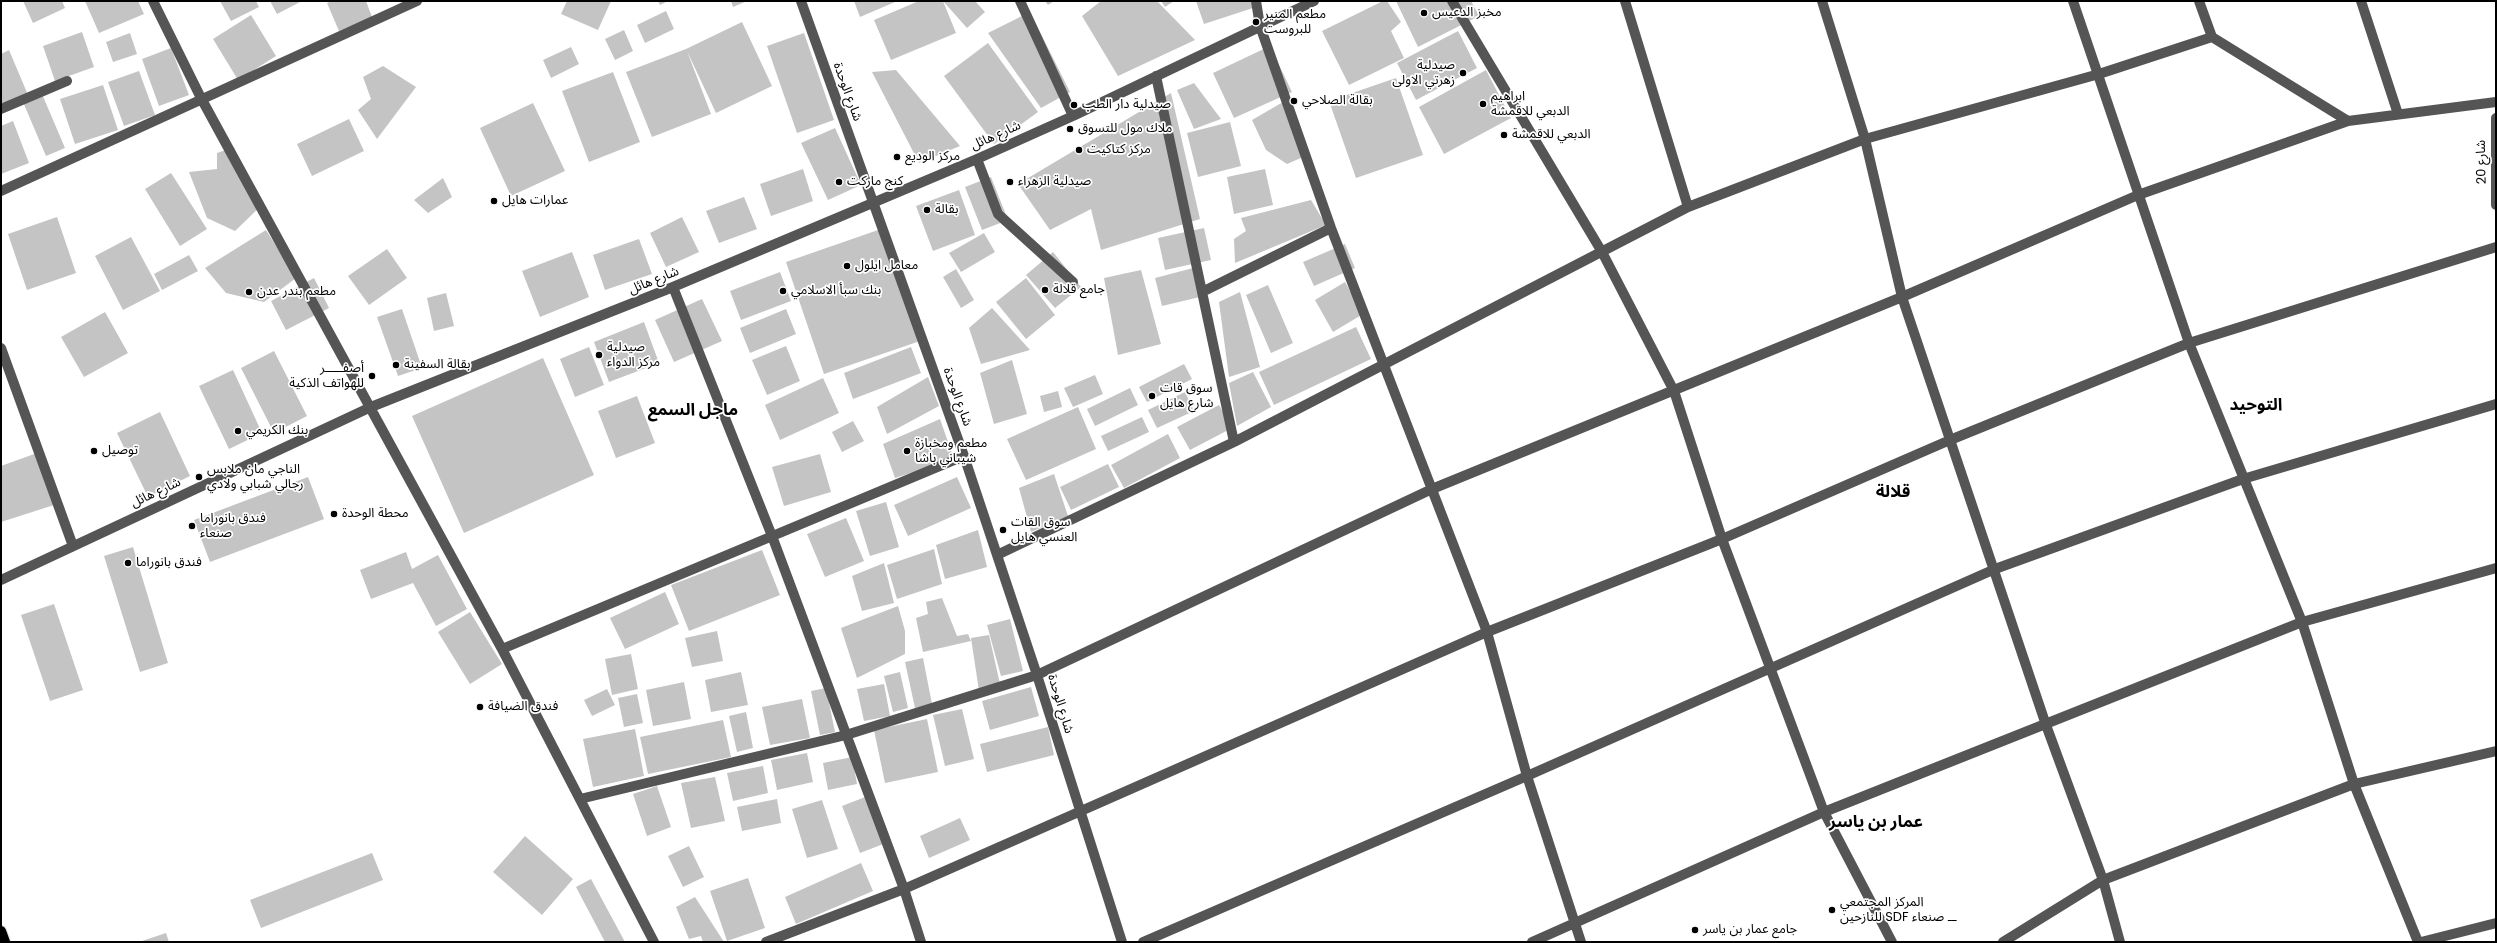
<!DOCTYPE html>
<meta charset="utf-8">
<style>
body{margin:0}
#map{position:relative;width:2497px;height:943px;overflow:hidden;background:#fff;font-family:Poppins,sans-serif}
canvas{display:block}
.frame{position:absolute;inset:0;border:2px solid #000;pointer-events:none}
</style>
<div id="map">
<canvas width="2497" height="943"></canvas>
<div class="frame"></div>
</div>
<script>
const ctx = document.querySelector('canvas').getContext('2d');
ctx.lineJoin = 'round';
function fillPath(path, color) { ctx.fillStyle = color; ctx.fill(path, 'evenodd'); }
function strokePath(path, color, width, dash) { ctx.strokeStyle = color; ctx.lineWidth = width; ctx.lineCap = dash ? 'butt' : 'round'; ctx.setLineDash(dash || []); ctx.stroke(path); }
function label(font, color, halo, rows, align = 'center') {
  ctx.font = font + ' Poppins,"Noto Sans Arabic",sans-serif'; ctx.lineWidth = 3.5; ctx.setLineDash([]); ctx.textBaseline = 'middle'; ctx.strokeStyle = halo; ctx.fillStyle = color; for (const [text, x, y, turn = 0] of rows) {
    ctx.save(); ctx.translate(x, y); ctx.rotate((+turn || 0) * Math.PI / 180); ctx.textAlign = isNaN(turn) ? turn : align; if (halo) ctx.strokeText(text, 0, 0); ctx.fillText(text, 0, 0); ctx.restore();
  }
}
fillPath(new Path2D(`
 M23,1h39l3,7 -32,15z
 M85,1h53l6,13 -45,19z
 M220,1h36l3,6 -28,14z
 M270,1h32l-25,13z
 M332,1h34l6,16 -33,14 -12,-28z
 M567,1h44l-13,29 -37,-16z
 M658,1h10l-8,4z
 M731,1h16l-14,6z
 M854,1h40l1,1 -35,15z
 M919,1h24l13,32 -65,27 -17,-40z
 M943,1h32l10,11 -18,16z
 M1045,1h9l-6,4z
 M1101,1h56l38,39 -77,36 -36,-60z
 M1161,1h13l-9,6z
 M1196,1h58l2,6 -52,17z
 M1383,1h4l14,21 -10,9 13,27 -55,27 -27,-54z
 M1396,1h75l8,15 -61,31z
 M666,11l8,18 -29,14 -8,-18z
 M1030,12l40,80 -29,16 -53,-75z
 M251,15l25,41 -38,24 -25,-41z
 M742,22l30,64 -56,27 -29,-62 24,63 -59,23 -26,-65 60,-23z
 M624,30l9,21 -18,9 -10,-21z
 M1458,31l19,37 -61,32 -19,-37z
 M82,32l12,35 -39,14 -12,-35z
 M130,33l7,21 -24,8 -7,-20z
 M804,33l30,87 -37,13 -30,-87z
 M988,43l50,69 -44,32 -50,-68z
 M1270,46l22,46 -58,26 -21,-45z
 M571,47l8,17 -28,14 -8,-18z
 M171,48l18,47 -30,11 -17,-47z
 M9,50l19,45 -27,11v-52z
 M383,66l33,21 -39,52 -19,-29 13,-11 -8,-22z
 M896,70l64,76 -41,17 -47,-91z
 M1486,70l25,48 -67,36 -25,-47z
 M139,71l16,44 -31,11 -16,-44z
 M613,72l27,70 -51,20 -27,-71z
 M1396,78l27,77 -67,23 -27,-77z
 M1194,83l27,36 -27,10 -17,-39z
 M103,85l15,45 -43,14 -15,-45z
 M1171,93l29,126 -99,31 -10,-41 -41,21 -32,-46z
 M42,94l23,54 -19,8 -23,-54z
 M1290,98l20,56 -23,10 -21,-14 -14,-30z
 M533,103l32,68 -54,25 -31,-68z
 M349,119l15,32 -52,25 -15,-32z
 M13,121l16,42 -28,11v-48z
 M1230,122l11,44 -43,11 -11,-44z
 M835,128l26,57 -33,15 -27,-57z
 M234,147l8,25 22,31 -29,28 -28,-13 -18,-46 28,-3v-16z
 M803,169l10,32 -42,15 -11,-32z
 M1265,169l8,36 -39,9 -7,-37z
 M171,173l36,56 -27,17 -35,-57z
 M991,177l17,43 -26,10 -17,-43z
 M443,178l9,19 -24,16 -14,-13z
 M959,190l16,45 -42,16 -17,-45z
 M744,197l13,32 -38,14 -13,-32z
 M1311,200l15,25 -91,38 -1,-24 12,-8 -5,-13z
 M57,217l19,56 -49,17 -19,-56z
 M682,217l17,35 -33,15 -16,-34z
 M1204,228l7,32 -46,10 -7,-32z
 M881,229l39,112 -96,33 -38,-112z
 M266,230l30,48 -32,24 -38,-9 -21,-25z
 M984,233l11,19 -34,20 -12,-19z
 M131,237l29,54 -37,19 -28,-54z
 M639,239l13,35 -47,16 -12,-35z
 M1345,244l10,24 -41,18 -11,-24z
 M387,249l20,29 -38,27 -21,-29z
 M572,252l17,45 -49,20 -18,-46z
 M1053,252l28,35 -26,21 -29,-33z
 M189,255l9,16 -36,19 -8,-16z
 M1197,267l7,29 -42,10 -7,-28z
 M956,269l18,31 -13,8 -18,-31z
 M1141,270l20,74 -43,11 -14,-77z
 M780,272l11,29 -50,19 -11,-29z
 M314,278l15,30 -43,22 -15,-29z
 M1026,278l29,37 -29,24 -30,-37z
 M1345,282l18,32 -30,18 -18,-32z
 M1268,285l25,58 -22,10 -25,-58z
 M1240,292l20,75 -31,10 -10,-75z
 M446,293l8,33 -20,5 -7,-33z
 M702,299l20,42 -48,21 -19,-42z
 M992,308l38,42 -49,14 -12,-36z
 M402,309l20,59 -24,8 -21,-59z
 M786,309l10,25 -46,19 -10,-25z
 M105,312l23,41 -44,24 -23,-40z
 M644,322l15,41 -50,19 -15,-40z
 M1356,327l15,32 -97,46 -15,-33z
 M786,346l14,35 -33,14 -15,-35z
 M589,347l15,38 -29,12 -15,-38z
 M911,347l10,26 -68,26 -9,-26z
 M274,351l33,65 -33,17 -33,-65z
 M543,358l51,117 -130,58 -52,-117z
 M1012,360l15,54 -33,10 -14,-51z
 M1184,364l8,15 -45,23 -8,-15z
 M233,370l29,63 -33,16 -30,-63z
 M1253,372l18,35 -34,19 -8,-43z
 M1095,375l8,19 -30,13 -9,-19z
 M928,377l11,29 -52,28 -10,-27z
 M823,378l16,35 -59,27 -15,-35z
 M1130,388l8,17 -43,21 -8,-17z
 M1058,391l4,16 -18,5 -4,-16z
 M1185,392l9,19 -37,17 -9,-18z
 M637,396l18,47 -39,15 -18,-47z
 M1219,405l13,23 -42,22 -13,-23z
 M1078,407l18,42 -70,31 -19,-41z
 M160,412l30,64 -42,21 -31,-64z
 M1142,417l7,15 -41,19 -7,-15z
 M940,419l14,40 -59,19 -12,-34z
 M853,421l11,20 -22,11 -10,-20z
 M1168,434l12,24 -56,30 -13,-23z
 M37,453l17,52 -53,17v-56z
 M820,454l11,38 -47,14 -12,-39z
 M1108,464l11,23 -48,23 -11,-23z
 M1054,474l14,42 -37,16 -12,-44z
 M308,477l16,42 -114,43 -16,-42z
 M957,477l14,31 -63,28 -14,-31z
 M886,502l13,45 -29,9 -14,-45z
 M846,518l18,43 -39,16 -18,-43z
 M978,530l9,37 -42,12 -9,-34z
 M133,547l35,116 -28,9 -36,-116z
 M934,549l8,35 -45,15 -10,-34z
 M762,550l18,45 -91,36 -18,-46z
 M406,552l6,17 26,-14 29,54 -31,17 -23,-43 -42,16 -11,-29z
 M884,563l10,40 -32,8 -10,-35z
 M665,592l14,32 -54,25 -15,-31z
 M942,598l15,38 11,-2 3,7 -48,11 -7,-34 12,-4 -2,-12z
 M54,604l29,86 -33,11 -29,-86z
 M898,606l7,25v23l-48,24 -16,-50z
 M470,612l32,52 -32,20 -32,-52z
 M1010,619l13,52 -22,5 -14,-51z
 M717,631l6,30 -31,6 -7,-29z
 M989,635l11,49 -21,7 -8,-53z
 M631,654l7,35 -26,6 -7,-36z
 M923,658l9,46 -17,4 -10,-46z
 M741,672l7,33 -37,7 -6,-32z
 M900,672l8,36 -15,4 -9,-36z
 M684,682l7,37 -38,7 -7,-36z
 M884,684l6,32 -26,5 -7,-32z
 M1031,687l8,29 -49,14 -8,-29z
 M826,688l9,44 -15,3 -9,-44z
 M607,689l8,16 -23,11 -8,-16z
 M637,694l6,29 -19,4 -6,-29z
 M802,699l8,39 -40,7 -8,-38z
 M962,709l12,50 -29,7 -12,-51z
 M746,712l7,36 -16,4 -8,-36z
 M927,719l11,53 -53,11 -11,-53z
 M723,720l8,37 -83,17 -8,-37z
 M1048,727l6,28 -67,17 -7,-28z
 M635,729l9,47 -51,11 -10,-48z
 M807,753l6,29 -36,8 -6,-30z
 M852,757l5,27 -29,6 -5,-27z
 M763,766l5,27 -35,8 -6,-28z
 M715,777l10,44 -34,7 -10,-45z
 M657,786l14,41 -24,9 -14,-42z
 M873,794l18,47 -31,12 -18,-47z
 M777,799l4,24 -39,8 -5,-24z
 M822,800l16,49 -31,9 -15,-49z
 M960,818l10,22 -41,18 -9,-22z
 M525,836l48,43 -31,36 -49,-43z
 M689,846l15,31 -21,10 -15,-31z
 M372,853l11,27 -122,48 -11,-28z
 M861,863l12,28 -77,33 -11,-27z
 M748,878l17,50 -38,13 -17,-50z
 M591,879l34,63h-20l-29,-55z
 M695,897l29,45h-21l-2,-6 -12,3 -13,-32z
 M166,933l3,9h-30z`), '#c4c4c4');
const major = new Path2D(`
 M1,931l4,11`);
strokePath(major, '#dbdbdb', 12);
strokePath(new Path2D(`
 M153,1l48,97 301,551 152,293
 M801,1l163,455 73,219 85,267
 M1020,1l53,115
 M1256,1l4,25 71,202 156,404 40,144 54,166
 M1452,1l150,251 72,139 48,148 102,273 68,130
 M1625,1l63,206
 M1822,1l43,138 37,158 144,428 57,155 17,62
 M2073,1l116,342 113,279 52,162 64,158
 M2199,1l13,36 136,84
 M2361,1l37,113
 M1156,76l78,366
 M1,109l66,-28
 M2496,118v87
 M977,159l21,55 75,68
 M1,191l416,-190
 M673,287l99,249 132,353 17,53
 M1202,292l129,-64
 M1,348l72,198
 M997,555l237,-113 454,-235 177,-68 234,-65 113,-37
 M1,580l370,-173 302,-120 304,-128 96,-43 241,-115
 M502,649l462,-193
 M580,799l266,-64 191,-60 395,-186 470,-192 236,-102 210,-74 148,-19
 M766,942l138,-53 583,-257 235,-93 228,-99 239,-97 307,-96
 M1143,942l384,-166 468,-207 248,-90 253,-75
 M1532,942l292,-130 478,-190 194,-54
 M2003,942l100,-62 251,-96 142,-33
 M2421,942l75,-19`), '#555', 10);
strokePath(major, '#000', 10);
for (const [x, y, r, color] of [
 [1424,13,4,"#000"],
 [1256,22,4,"#000"],
 [1463,73,4,"#000"],
 [1294,101,4,"#000"],
 [1483,104,4,"#000"],
 [1074,105,4,"#000"],
 [1070,129,4,"#000"],
 [1504,135,4,"#000"],
 [1079,150,4,"#000"],
 [897,157,4,"#000"],
 [839,182,4,"#000"],
 [1010,182,4,"#000"],
 [494,201,4,"#000"],
 [927,210,4,"#000"],
 [847,266,4,"#000"],
 [1045,290,4,"#000"],
 [783,291,4,"#000"],
 [249,292,4,"#000"],
 [599,355,4,"#000"],
 [396,365,4,"#000"],
 [372,376,4,"#000"],
 [1152,396,4,"#000"],
 [238,431,4,"#000"],
 [94,451,4,"#000"],
 [907,451,4,"#000"],
 [199,477,4,"#000"],
 [334,514,4,"#000"],
 [192,526,4,"#000"],
 [1003,530,4,"#000"],
 [128,563,4,"#000"],
 [480,707,4,"#000"],
 [1832,910,4,"#000"],
 [1695,930,4,"#000"]
]) { const dot = new Path2D(); dot.arc(x, y, r, 0, 2 * Math.PI); ctx.fillStyle = color; ctx.fill(dot); strokePath(dot, '#fff', 1.5); }
label('13px', '#000', '#fff', [
 ["مخبز الدعيس",1432,13],
 ["مطعم المنير",1264,15],
 ["للبروست",1264,30],
 ["صيدلية",1455,66,"right"],
 ["زهرتي الاولى",1455,81,"right"],
 ["ابراهيم",1491,97],
 ["الدبعي للاقمشة",1491,112],
 ["بقالة الصلاحي",1302,101],
 ["صيدلية دار الطب",1082,105],
 ["ملاك مول للتسوق",1078,129],
 ["الدبعي للاقمشة",1512,135],
 ["مركز كتاكيت",1087,150],
 ["مركز الوديع",905,157],
 ["كنج ماركت",847,182],
 ["صيدلية الزهراء",1018,182],
 ["عمارات هايل",502,201],
 ["بقالة",935,210],
 ["معامل ايلول",855,266],
 ["جامع قلالة",1053,290],
 ["بنك سبأ الاسلامي",791,291],
 ["مطعم بندر عدن",257,292],
 ["صيدلية",607,348],
 ["مركز الدواء",607,363],
 ["بقالة السفينة",404,365],
 ["أصفـــــر",364,369,"right"],
 ["للهواتف الذكية",364,384,"right"],
 ["سوق قات",1160,389],
 ["شارع هايل",1160,404],
 ["بنك الكريمي",246,431],
 ["مطعم ومخبازة",915,444],
 ["شيباني باشا",915,459],
 ["توصيل",102,451],
 ["الناجي مان ملابس",207,470],
 ["رجالي شبابي ولادي",207,485],
 ["محطة الوحدة",342,514],
 ["فندق بانوراما",200,519],
 ["صنعاء",200,534],
 ["سوق القات",1011,523],
 ["العنسي هايل",1011,538],
 ["فندق بانوراما",136,563],
 ["فندق الضيافة",488,707],
 ["المركز المجتمعي",1840,903],
 ["للنازحين SDF ــ صنعاء",1840,918],
 ["جامع عمار بن ياسر",1703,930]
], 'left');
label('13px', '#000', '#fff', [
 ["شارع الوحدة",847,92,70],
 ["شارع هائل",996,136,-24],
 ["شارع 20",2482,162,-91],
 ["شارع هائل",654,281,-22],
 ["شارع الوحدة",957,397,70],
 ["شارع هائل",156,493,-25],
 ["شارع الوحدة",1060,704,73]
]);
label('bold 17px', '#000', '#fff', [
 ["التوحيد",2256,406],
 ["ماجل السمع",693,411],
 ["قلالة",1893,493],
 ["عمار بن ياسر",1876,823]
]);
</script>
